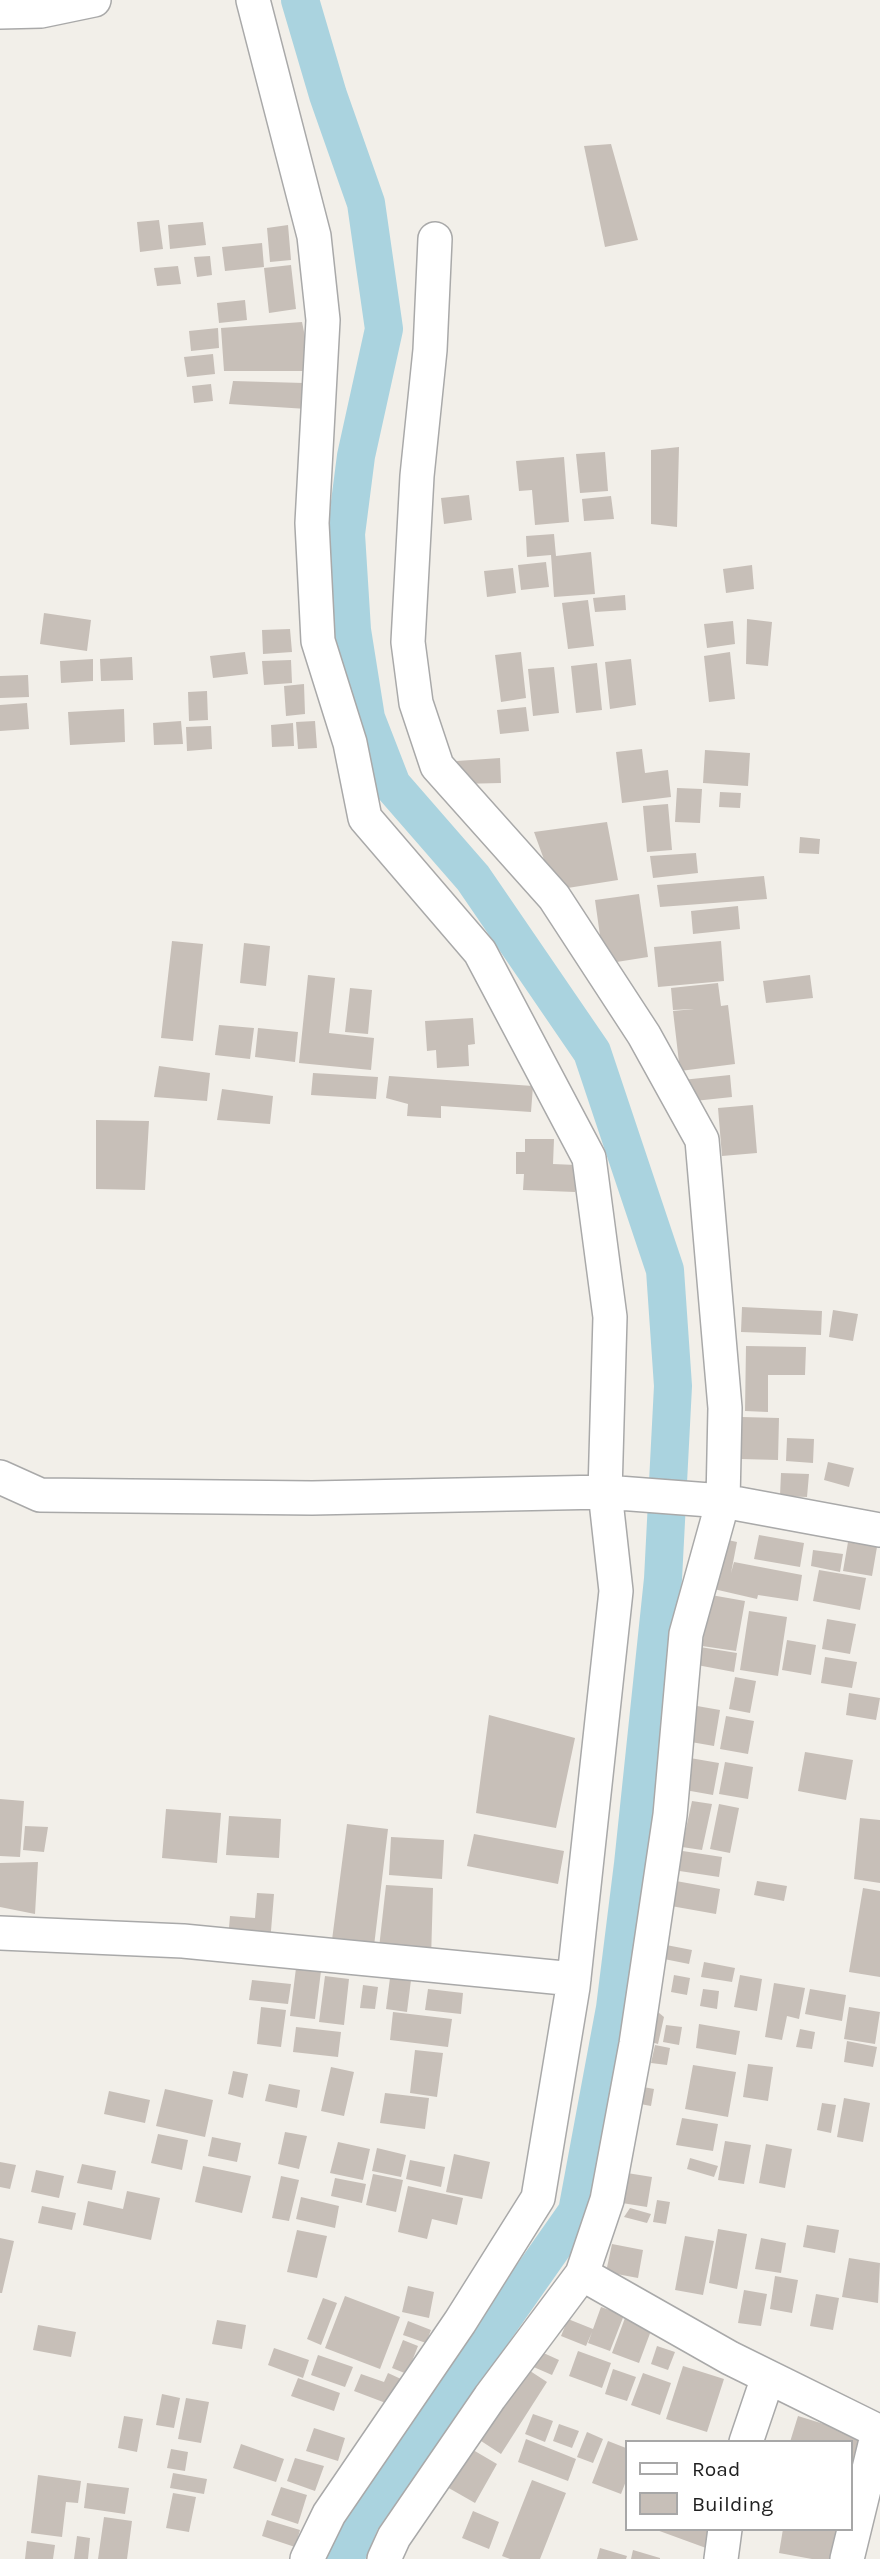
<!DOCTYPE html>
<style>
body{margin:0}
#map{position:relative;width:880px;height:2559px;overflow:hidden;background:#f2efe9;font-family:Karla,sans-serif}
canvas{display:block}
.legend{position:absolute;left:625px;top:2440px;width:228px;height:91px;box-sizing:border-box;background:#fff;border:2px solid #a7a7a7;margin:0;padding:9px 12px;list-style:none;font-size:21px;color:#222}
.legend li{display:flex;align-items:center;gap:14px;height:35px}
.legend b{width:35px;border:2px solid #a7a7a7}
</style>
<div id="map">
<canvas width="880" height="2559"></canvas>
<ul class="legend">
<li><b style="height:9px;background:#fff"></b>Road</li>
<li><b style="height:19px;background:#c7bfb8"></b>Building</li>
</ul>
</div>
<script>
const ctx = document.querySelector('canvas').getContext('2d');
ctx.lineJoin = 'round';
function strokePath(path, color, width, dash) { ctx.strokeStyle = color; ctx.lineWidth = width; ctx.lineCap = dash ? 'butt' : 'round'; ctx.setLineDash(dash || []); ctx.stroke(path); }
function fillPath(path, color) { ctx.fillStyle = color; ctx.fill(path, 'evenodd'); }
strokePath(new Path2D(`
 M300,0l28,95 38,108 18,126 -28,127 -10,78 6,96 14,88 26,67 81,93 119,174 73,218 8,116 -10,193 -30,285 -18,144 -38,204 -216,308 -16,39`), '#aad3df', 38);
fillPath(new Path2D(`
 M611,144l27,96 -33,7 -21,-101z
 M159,220l4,29 -23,3 -3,-30z
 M203,222l3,23 -36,4 -2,-24z
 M288,225l3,35 -21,2 -3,-34z
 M262,243l2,24 -39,4 -3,-24z
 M210,256l2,19 -15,2 -3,-20z
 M291,265l5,44 -27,4 -5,-45z
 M178,266l3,18 -24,2 -3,-18z
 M245,300l2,20 -28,3 -2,-20z
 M302,322l10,49h-88l-3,-43z
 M218,328l1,20 -28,3 -2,-20z
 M213,354l2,20 -28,3 -3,-20z
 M233,381l71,2 3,26 -78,-5z
 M211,384l2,17 -19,2 -2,-17z
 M679,447l-2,80 -26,-3v-74z
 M605,452l3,39 -28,2 -4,-39z
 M564,457l5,65 -34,3 -3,-35 -13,1 -3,-30z
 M469,495l3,25 -28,4 -3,-26z
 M611,496l3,23 -30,2 -2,-22z
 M554,534l2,22 35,-4 4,42 -41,3 -3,-42 -24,2 -1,-21z
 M546,562l3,25 -28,3 -3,-25z
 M752,565l2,24 -28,4 -3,-24z
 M513,568l3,25 -29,4 -3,-26z
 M625,595l1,15 -31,2 -2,-14z
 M588,600l6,46 -26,3 -6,-46z
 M44,613l47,7 -4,31 -47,-7z
 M747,619l25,3 -4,44 -22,-2z
 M733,621l2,23 -28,4 -3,-24z
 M290,629l2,23 -29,2 -1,-24z
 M245,652l3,22 -35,4 -3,-22z
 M521,652l5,46 -25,4 -6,-47z
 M730,652l5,47 -26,3 -5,-46z
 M132,657l1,23 -32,1 -1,-22z
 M93,659v22l-32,2 -1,-22z
 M631,659l5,46 -26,4 -5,-47z
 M291,660l1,23 -28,2 -2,-24z
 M597,663l5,47 -26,3 -5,-47z
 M554,667l5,46 -26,3 -5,-47z
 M28,675l1,22 -29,1v-22z
 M304,684l1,30 -19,2 -2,-30z
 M207,691l1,29 -19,1 -1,-29z
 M27,703l2,26 -29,2v-26z
 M526,707l3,24 -29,3 -3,-24z
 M124,709l1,33 -55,3 -2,-33z
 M181,721l2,23 -29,1 -1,-22z
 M315,721l2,27 -19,1 -2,-27z
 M293,723l1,23 -22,1 -1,-22z
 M211,726l1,23 -25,2 -1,-24z
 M642,749l3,24 23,-3 3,27 -49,6 -6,-51z
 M705,750l45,3 -2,33 -45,-3z
 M500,758l1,25 -42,1 -2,-23z
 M677,788l25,1 -2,34 -25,-1z
 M720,792l21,1 -1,15 -21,-1z
 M668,804l4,46 -25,2 -4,-46z
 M607,822l11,58 -63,10 -21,-58z
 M800,837l20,2 -1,15 -20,-1z
 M696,853l2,20 -45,5 -3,-22z
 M764,876l3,23 -107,8 -3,-22z
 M639,894l9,63 -44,7 -9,-64z
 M738,906l2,23 -47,5 -2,-23z
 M172,941l31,3 -10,97 -32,-3z
 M721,941l3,40 -66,6 -4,-40z
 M244,943l26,3 -4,40 -26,-3z
 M308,975l27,3 -6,55 45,5 -3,32 -72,-7z
 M810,975l3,23 -47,5 -3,-22z
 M718,983l3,23 7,-1 7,59 -55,7 -7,-60 21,-2 -21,1 -2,-22z
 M350,988l22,2 -4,44 -23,-2z
 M473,1018l2,26 -7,1 1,21 -32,2 -1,-18 -9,1 -2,-30z
 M219,1025l35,3 -4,31 -35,-4z
 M258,1028l40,4 -3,30 -40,-5z
 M159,1066l51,7 -3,28 -53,-4z
 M313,1073l65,4 -2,22 -65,-4z
 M730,1075l2,22 -47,5 -3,-22z
 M389,1076l144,10 -2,26 -90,-6v12l-34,-2 1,-12 -22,-6z
 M222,1089l51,7 -3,28 -53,-4z
 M753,1105l4,48 -35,3 -4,-48z
 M96,1120l53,1 -4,69 -49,-1z
 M525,1139h29l-1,25 23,1 -1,27 -52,-2 1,-16h-8v-22h9z
 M742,1307l80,4 -1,24 -80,-3z
 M833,1310l25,4 -5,27 -24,-4z
 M746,1346l60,1 -1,28h-37v37l-23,-1z
 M742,1417l37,1 -1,42 -37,-1z
 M787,1438l27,1 -1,24 -27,-2z
 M828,1462l26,6 -5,19 -25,-7z
 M781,1473l28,1 -2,23 -27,-1z
 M759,1535l45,8 -4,24 -46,-8z
 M714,1537l23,5 -6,31 3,-11 68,13 -4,26 -40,-6 -1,4 -52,-12z
 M848,1542l29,5 -5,29 -29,-5z
 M813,1550l30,4 -3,18 -29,-6z
 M819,1570l47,8 -6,32 -47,-9z
 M711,1595l34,6 -9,50 -34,-5z
 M749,1611l38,6 -9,59 -38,-6z
 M827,1619l29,5 -6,30 -28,-5z
 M787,1640l29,5 -5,30 -29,-5z
 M700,1647l37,6 -3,19 -37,-7z
 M825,1657l32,5 -5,26 -31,-5z
 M735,1677l21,4 -6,32 -21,-4z
 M849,1693l31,5 -4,22 -30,-5z
 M697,1706l23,4 -6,36 -23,-4z
 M489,1715l86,23 -19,90 -80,-15z
 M726,1716l28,5 -6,33 -28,-5z
 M805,1752l48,8 -7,40 -48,-9z
 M690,1758l29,5 -6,32 -28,-5z
 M725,1762l28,5 -5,32 -29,-5z
 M0,1799l24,2 -4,56 -20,-1z
 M692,1801l20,3 -10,46 -20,-3z
 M719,1804l20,4 -9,45 -20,-4z
 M166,1809l55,4 -4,50 -55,-5z
 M229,1816l52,3 -2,39 -53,-3z
 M860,1818l20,2v63l-26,-4z
 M347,1824l41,5 -14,117 -42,-6z
 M25,1826l23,1 -4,25 -21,-2z
 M474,1834l90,17 -6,33 -91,-18z
 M391,1837l53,3 -2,39 -53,-4z
 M676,1850l46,7 -3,20 -46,-7z
 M38,1862l-3,52 -35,-7v-44z
 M676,1881l44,8 -4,25 -45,-8z
 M757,1881l30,5 -3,15 -30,-6z
 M386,1885l47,3 -2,72 -53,-3z
 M863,1888l17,3v86l-31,-5z
 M257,1893l17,1 -4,49 -42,-3 2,-24 25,2z
 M661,1944l31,6 -3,14 -30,-6z
 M704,1962l31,6 -3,14 -31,-5z
 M296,1968l25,3 -6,48 -25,-3z
 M674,1975l16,3 -3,17 -16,-3z
 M740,1975l22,4 -5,32 -23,-4z
 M325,1976l24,3 -5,46 -25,-3z
 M390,1978l21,2 -4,32 -21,-3z
 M252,1980l39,4 -3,20 -39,-4z
 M774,1983l31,5 -6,31 -12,-3 -5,24 -17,-3z
 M363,1985l15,2 -3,22 -15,-1z
 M428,1989l35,4 -2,21 -36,-4z
 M703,1989l16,2 -2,18 -17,-3z
 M810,1989l36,6 -4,26 -37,-7z
 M648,2004l16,13 -6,27 -18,-5z
 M261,2007l25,3 -5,37 -24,-3z
 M849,2007l31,5 -5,32 -31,-5z
 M393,2012l59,7 -4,28 -58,-7z
 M699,2024l41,7 -4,24 -40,-7z
 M666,2025l16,2 -3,18 -16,-3z
 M296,2027l45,5 -3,25 -45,-5z
 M800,2029l15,3 -3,17 -16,-2z
 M847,2041l30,6 -4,20 -29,-5z
 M655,2045l15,3 -3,17 -16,-2z
 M415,2050l28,3 -6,44 -27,-4z
 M748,2064l25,3 -5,34 -25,-4z
 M693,2065l43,7 -8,45 -43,-8z
 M331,2067l23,5 -10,44 -23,-5z
 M233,2071l15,3 -5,24 -15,-4z
 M269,2084l31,6 -3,18 -32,-7z
 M638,2086l16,3 -3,17 -16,-3z
 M165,2089l48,11 -8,37 -49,-11z
 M109,2091l41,9 -5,23 -41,-9z
 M385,2093l44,5 -4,31 -45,-6z
 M844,2098l26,5 -7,39 -26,-5z
 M822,2103l14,2 -5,28 -14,-3z
 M682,2118l36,6 -5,27 -37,-6z
 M285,2132l22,4 -8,33 -21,-5z
 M158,2134l30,6 -6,30 -31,-7z
 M212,2137l29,6 -4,19 -29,-6z
 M725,2141l26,4 -7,39 -26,-4z
 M338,2142l32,7 -7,31 -33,-7z
 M766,2144l26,5 -7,39 -26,-5z
 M377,2148l29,7 -5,22 -29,-6z
 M454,2154l36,8 -8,37 -36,-7z
 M690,2158l28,8 -4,11 -27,-8z
 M410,2160l35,7 -4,20 -35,-8z
 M0,2162l16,3 -6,24 -10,-2z
 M82,2164l34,7 -4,19 -35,-7z
 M203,2166l48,10 -9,37 -47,-11z
 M36,2170l28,6 -5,22 -28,-6z
 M627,2173l25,4 -5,30 -25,-4z
 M373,2174l30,6 -7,32 -30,-7z
 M281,2176l18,4 -10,41 -17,-3z
 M335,2178l31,6 -4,19 -31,-7z
 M408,2186l55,12 -6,27 -25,-6 -5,20 -29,-7z
 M127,2191l33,7 -9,42 -68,-15 5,-24 35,8z
 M301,2197l38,9 -4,22 -39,-9z
 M657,2200l13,2 -4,22 -13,-2z
 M42,2206l34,7 -4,17 -34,-7z
 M630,2208l21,6 -4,9 -23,-6z
 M807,2225l32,5 -4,23 -32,-6z
 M718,2229l29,5 -10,55 -28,-6z
 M297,2230l30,6 -10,42 -30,-6z
 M685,2236l29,5 -11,54 -28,-5z
 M0,2238l14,3 -12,52h-2z
 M761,2238l25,5 -5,30 -26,-4z
 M612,2244l31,6 -5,28 -32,-6z
 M849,2258l31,5 -2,40 -36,-6z
 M775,2276l23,4 -6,33 -22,-4z
 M408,2286l26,6 -5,26 -27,-6z
 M744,2290l23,4 -6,32 -23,-3z
 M816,2294l23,4 -6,32 -23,-4z
 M345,2296l55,21 -20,52 -55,-21z
 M323,2298l14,5 -16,42 -14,-6z
 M601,2307l23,8 -14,36 -22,-8 4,-11 -6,14 -25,-10 7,-17 25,10z
 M625,2318l27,10 -13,35 -27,-10z
 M217,2320l29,5 -4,24 -30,-5z
 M408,2321l23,9 -5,13 -23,-8z
 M38,2325l38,7 -5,25 -38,-7z
 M403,2340l15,6 -11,28 -15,-6z
 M657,2346l18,6 -7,18 -17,-6z
 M274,2348l35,12 -6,18 -35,-13z
 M537,2350l22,10 -7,15 -23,-10z
 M578,2351l33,12 -9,25 -33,-12z
 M318,2355l35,12 -8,20 -34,-12z
 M683,2366l41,13 -17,53 -41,-13z
 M524,2367l23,15 -46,72 -23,-15z
 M613,2369l23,8 -9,24 -22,-7z
 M388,2373l13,6 -10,26 -37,-14 7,-17 23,8z
 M643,2373l28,10 -11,32 -29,-10z
 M298,2378l42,15 -6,18 -43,-15z
 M162,2394l18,4 -6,30 -18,-3z
 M186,2398l23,4 -8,41 -23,-4z
 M533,2414l20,7 -8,21 -20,-8z
 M124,2416l19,3 -6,33 -19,-4z
 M798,2416l68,21 -16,50v-45h-60z
 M559,2424l20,7 -7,17 -19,-7z
 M314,2428l31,10 -7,23 -32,-10z
 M587,2432l16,7 -10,24 -16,-6z
 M526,2439l50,20 -8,22 -50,-19z
 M608,2441l18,7v33l-5,13 -29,-11z
 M241,2444l43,15 -8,23 -43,-14z
 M468,2447l29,17 -22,39 -28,-16z
 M171,2449l17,3 -3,19 -18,-3z
 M295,2458l29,8 -9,25 -28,-10z
 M173,2473l34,6 -3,15 -34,-6z
 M38,2475l43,6 -3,22 -12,-1 -4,35 -31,-4z
 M532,2480l34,13 -26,66h-30l-8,-3z
 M87,2483l42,5 -4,26 -41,-6z
 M281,2487l26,8 -9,29 -27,-9z
 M173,2493l23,4 -7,35 -23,-4z
 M473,2511l26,11 -10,27 -27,-11z
 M104,2517l28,4 -5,38h-29z
 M267,2520l33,10 -5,17 -33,-11z
 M654,2529h59l-7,19z
 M783,2529h60l-6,30h-25l-33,-6z
 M77,2536l13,2 -2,21h-14z
 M27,2541l28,4 -2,14h-28z
 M600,2548l27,8 -1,3h-29z
 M633,2550l27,8v1h-29z`), '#c7bfb8');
const minor = new Path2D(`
 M253,0l61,236 9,84 -11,203 6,118 32,102 15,75 115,134 109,206 21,159 -5,175 11,99 -43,396 -35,211 -78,124 -131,192 -22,45
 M0,12l41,-1 53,-11
 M435,239l-5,111 -13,126 -9,166 8,61 21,63 117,131 90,138 58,105 23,268 -2,93 -37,133 -16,181 -34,229 -29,156 -25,74 148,84 150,74
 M0,1477l40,18 272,3 293,-6 118,9 157,29
 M0,1933l183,8 391,38
 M746,2442l22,-65
 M384,2559l10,-22 96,-140 92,-123
 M721,2559l4,-30
 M847,2559l31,-127`);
strokePath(minor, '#a9a9a9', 36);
strokePath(minor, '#fff', 33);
</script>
